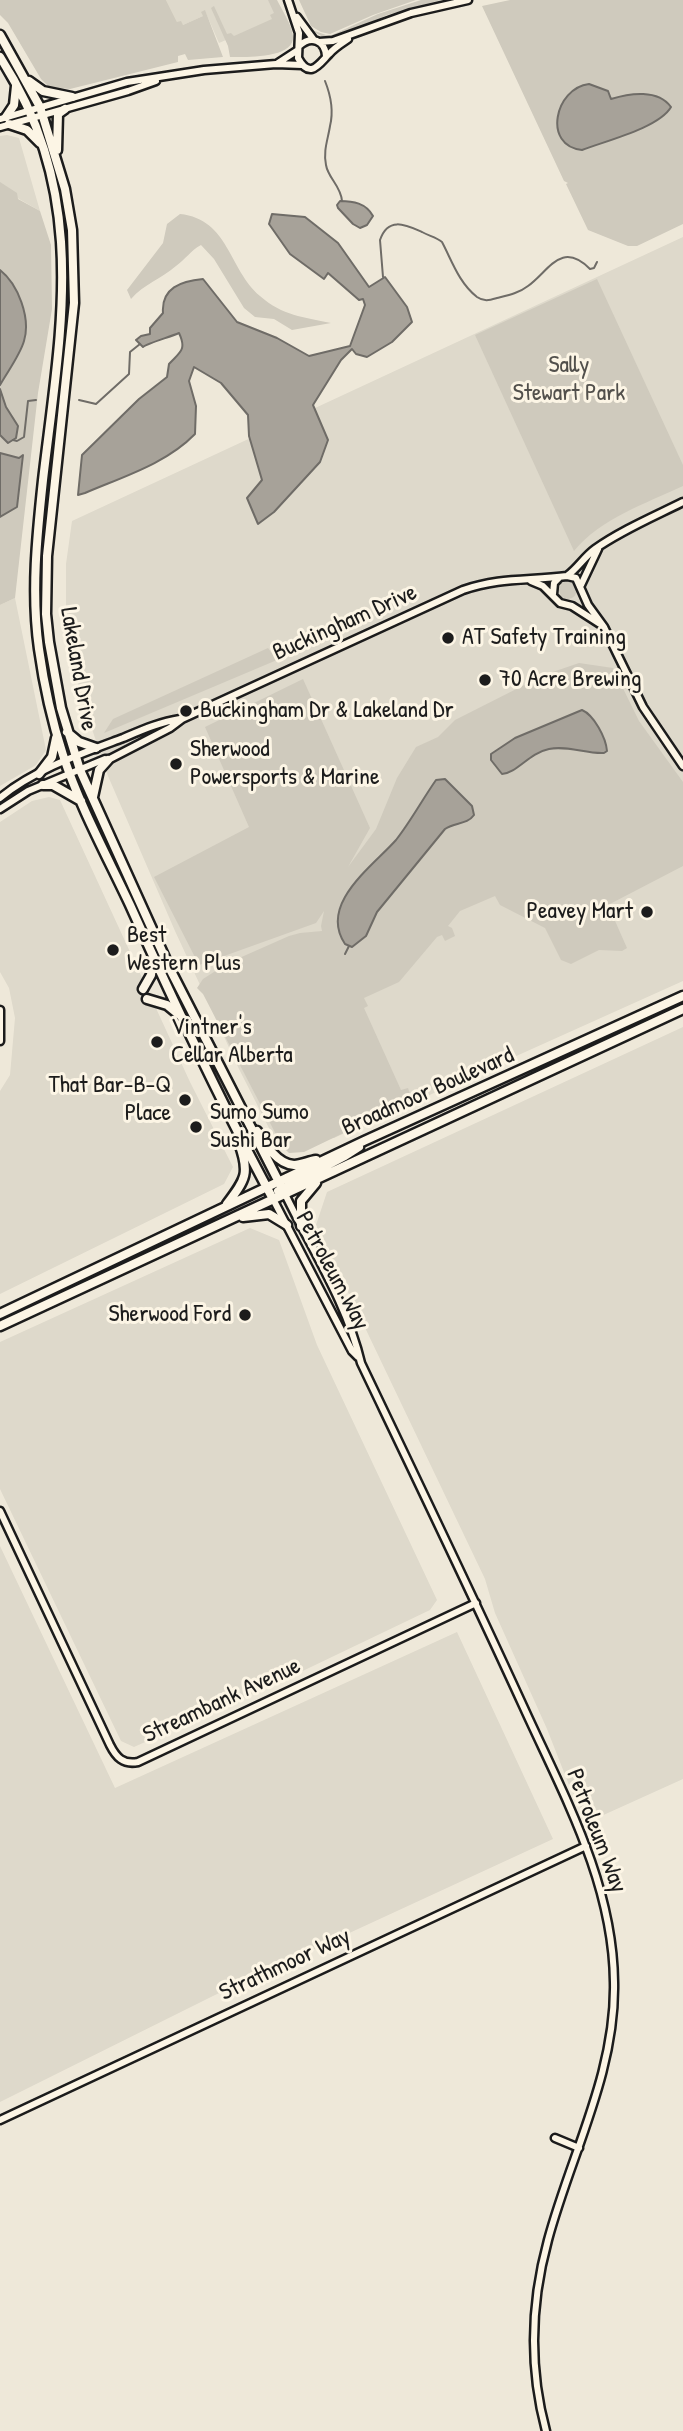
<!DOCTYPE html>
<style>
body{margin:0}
canvas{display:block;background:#eee8d9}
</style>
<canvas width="683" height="2431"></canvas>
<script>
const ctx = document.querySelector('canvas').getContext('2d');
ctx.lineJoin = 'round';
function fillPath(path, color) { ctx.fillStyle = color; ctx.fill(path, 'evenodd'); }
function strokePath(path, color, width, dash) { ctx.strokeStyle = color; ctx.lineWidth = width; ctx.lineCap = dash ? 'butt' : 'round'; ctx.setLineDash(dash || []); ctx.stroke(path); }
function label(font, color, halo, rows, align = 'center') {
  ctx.font = font + ' "Patrick Hand",sans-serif'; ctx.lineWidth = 6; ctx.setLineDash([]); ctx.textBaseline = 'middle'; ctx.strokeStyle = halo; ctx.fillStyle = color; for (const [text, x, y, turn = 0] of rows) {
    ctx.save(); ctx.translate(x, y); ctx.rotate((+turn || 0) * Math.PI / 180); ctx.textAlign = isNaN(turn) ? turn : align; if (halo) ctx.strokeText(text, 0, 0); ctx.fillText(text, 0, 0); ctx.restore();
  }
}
fillPath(new Path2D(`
 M166,0h110l7,15 -64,28 -14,-32 -2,5 -20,9 -6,-3z
 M7,135l12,3 21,73 -40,-23v-52z
 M683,237v744l-349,157 -47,5 -15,-9 -33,-65 -64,-138 -67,-155 -28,-82 -14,-70v-60l6,-43z
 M15,598l31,152 -10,15 -36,21v-181z
 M49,797l11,3 130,282 43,85 -9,17 -224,110v-203l10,-16 5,-57 -6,-30 -9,-16v-150l32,-21z
 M683,1027v752l-95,43 -19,-37 -22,-56 -52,-116 -10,-34 -169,-354 11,-33z
 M250,1228l29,12 38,105 120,255 -7,10 -142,68 -154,69 -13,-6 -121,-252v-147z
 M0,1546l115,242 342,-156 96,207 -338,156 -215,107z`), '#ded9cb');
fillPath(new Path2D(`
 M0,0h166l11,22 4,-1 2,4 20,-9 -2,-4 4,-2 18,47 -35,3 -3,-6 -7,2v6l-108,27 -21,-2 -8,-8 -33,-56 -8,-8z
 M268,0h9c5,10 15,25 16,36 2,23 -48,21 -63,21l-2,-11 -17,-38 3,-2 13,28 4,-1 3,3 38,-17 -2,-4 4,-2z
 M299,0h117l-43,15 -43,19 -9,-2 -10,-6z
 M421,0h20l-54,15 -51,22h-13l-14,-8 17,6h6l46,-21z
 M510,0h173v224l-46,22h-9l-40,-16 -22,-46 2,-1 -4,-2 -82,-175z
 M0,182l17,11 1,6 22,12 11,34 1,64 -14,84 -23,205 -15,7z
 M180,214c49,5 49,56 80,82 23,20 43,21 71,27l-39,7 -18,-11 -19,-2 -11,-9 -30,-49 -13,-14c-11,6 -15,14 -25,21 -15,13 -32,18 -45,33l-4,-9 36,-47 4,-19z
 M597,279l86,186v21c-38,18 -82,32 -109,65l-99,-216z
 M559 590a9 9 0 1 1 18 0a9 9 0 1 1-18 0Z
 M268,648l9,12 -173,73 9,-14z
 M579,663l34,5 26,53 44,61v84l-75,39 19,43 -5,3 -23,-1 -28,14 -10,-4 -16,-32 -45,-23 -5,-9 -35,15 -12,15 4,2 3,8 -10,5 -3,-6 -5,2 -38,45 -35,16 4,8 -4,2 37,82 7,-2 4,12 -108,52 -15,1 -7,-7 -79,-152 -6,-6 6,-9 25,-16 61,-27 11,-3 22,-2 -1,-5 3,-15 -8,12 -117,42 -45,-88 95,-50 -44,-100 98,-48 67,149 -22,39 28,-38 21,-51 19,-31 22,-10 17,-17 89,-45z`), '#cfcabd');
const water = new Path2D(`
 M589,84l19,7 3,8c19,-6 47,-10 60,8 -12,21 -66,34 -89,43 -40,-4 -27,-62 7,-66z
 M340,201c13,0 26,2 33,15l-6,9 -7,3 -7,-4 -15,-16 -1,-3z
 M272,214l33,3 33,26 31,44 16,-10 22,30 5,15 -20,20 -25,15 -11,-3 -4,-5 -11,11 -28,45 15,35 -8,22 -46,50 -16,12 -11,-26 15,-18 -13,-44 -1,-21 -27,-32 -27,-16 -5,14 7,25 -1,28c-29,30 -73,43 -110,59l-7,2 4,-40 57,-56 28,-22 2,-13c11,-12 18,-14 10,-31 -9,4 -31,10 -36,14l-7,-7 5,-4 9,-2v-6l13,-15c-2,-25 18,-32 40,-34l34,43 40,16 32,18 41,-10 15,-41 -2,-6 -4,1 -31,-27 -4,6 -34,-25 -21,-30z
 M0,270c18,14 31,48 24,71 -4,14 -16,30 -24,44z
 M0,389l6,18 12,19 -2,12 -8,5 -8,-8z
 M0,453l19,5 4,-3 -6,52 -17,10z
 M582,710c12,5 24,28 25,41l-3,2c-18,1 -37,-8 -55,-4 -20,4 -32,24 -47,25l-11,-14v-6l24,-16z
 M445,779l27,27 2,9c-7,10 -19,7 -29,14l-68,83 -11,24 -14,11 -7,-3c-27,-40 28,-78 51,-104 15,-19 26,-40 40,-60z`);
fillPath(water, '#a7a299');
strokePath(water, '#6f6c67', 2);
strokePath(new Path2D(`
 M325,81c6,15 9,29 5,45 -2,13 -7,25 -4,39 2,13 15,21 16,36
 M383,277l-3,-37c8,-24 26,-15 42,-8 7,4 14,5 20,10 10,19 17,41 35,55 7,5 13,3 20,1 12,-3 22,-5 31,-12 21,-15 33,-46 62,-17l4,-1 3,-6
 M79,400l17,4 33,-30 1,-22 10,-8
 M13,440l4,1 7,-4 4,-36 8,-1
 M345,954l4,-8`), '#6f6c67', 2);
const minor = new Path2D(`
 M288,0l11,33 -1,25c12,22 21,6 31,-4 5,-6 13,-11 19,-15
 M297,17l17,23
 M319,42l14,-1 78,-28 57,-13
 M299,46c12,-11 26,-6 27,10
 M278,63l20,-13
 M0,119l127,-37 77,-12 72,-6 26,1
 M0,127l128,-36 28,-10
 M567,576c11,-8 17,-19 28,-27 27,-19 58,-32 88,-47
 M531,581l12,5 17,17 12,3 28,18
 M581,585l17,-36
 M553,594l1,-11 6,-6
 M0,798c33,-28 83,-45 123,-60 19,-8 37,-16 57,-19
 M0,809l28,-18 77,-32 3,1 62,-32 12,-9 281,-129c37,-13 66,-9 104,-14l9,2 12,27 16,22 39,80 40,59
 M0,1010v31
 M285,1194c27,56 62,109 76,169 55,115 110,229 163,345 40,88 89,175 90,274 2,91 -43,172 -66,258 -17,62 -19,128 -2,191
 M273,1199l79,152 6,6
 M0,1511l110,234c6,12 13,20 28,17l338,-159
 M0,2120l586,-274
 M555,2138l24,10`);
const major = new Path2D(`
 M0,35l40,72 25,82 7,41 2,73 -27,253 -1,58 3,28 12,66 19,62 91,201 114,223
 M0,57c90,139 61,270 43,423 -6,56 -12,113 -4,169 5,36 13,72 24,106 17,52 44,101 67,150 45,100 91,198 143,294
 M29,81l14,10 29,6
 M6,117l8,-12 2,-19
 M9,124l18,6 13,13
 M57,150l1,-36 7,-5
 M67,732l12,10 17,6
 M39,774l13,-17 4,-19
 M43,785h10l28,16
 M93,797l6,-27 9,-10
 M143,989l8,-14 2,-16
 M147,999l20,6 11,9
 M257,1131c8,13 20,33 37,34 7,0 15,-4 22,-5
 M278,1191l67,-35 14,-9
 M227,1204c19,-25 23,-31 12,-61
 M243,1217l26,-3 18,11
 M301,1226v-25l15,-18
 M0,1314l364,-173 319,-145
 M0,1326l683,-317`);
strokePath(minor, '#1c1c1c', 11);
strokePath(major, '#1c1c1c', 13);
strokePath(minor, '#fcf5e5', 6);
strokePath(major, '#fcf5e5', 8);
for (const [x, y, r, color] of [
 [448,638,7,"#1c1c1c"],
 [485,680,7,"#1c1c1c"],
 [186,711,7,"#1c1c1c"],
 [176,764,7,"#1c1c1c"],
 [647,912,7,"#1c1c1c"],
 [113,950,7,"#1c1c1c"],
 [157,1042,7,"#1c1c1c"],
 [185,1100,7,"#1c1c1c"],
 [196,1127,7,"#1c1c1c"],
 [245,1315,7,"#1c1c1c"]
]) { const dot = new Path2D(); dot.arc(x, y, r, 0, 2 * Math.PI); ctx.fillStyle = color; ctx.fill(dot); strokePath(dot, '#fcf5e5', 2.5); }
label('24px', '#52504c', '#fcf5e5', [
 ["Sally",569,366],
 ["Stewart Park",569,394]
]);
label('24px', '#1c1c1c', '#fcf5e5', [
 ["Buckingham Drive",345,623,-24],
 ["Lakeland Drive",78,669,80],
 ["Broadmoor Boulevard",428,1092,-24],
 ["Petroleum Way",332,1271,62],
 ["Streambank Avenue",222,1701,-25],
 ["Petroleum Way",596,1831,69],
 ["Strathmoor Way",285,1965,-25]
]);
label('24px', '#1c1c1c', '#fcf5e5', [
 ["AT Safety Training",462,638],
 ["70 Acre Brewing",499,680],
 ["Buckingham Dr & Lakeland Dr",200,711],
 ["Sherwood",190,750],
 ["Powersports & Marine",190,778],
 ["Peavey Mart",633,912,"right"],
 ["Best",127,936],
 ["Western Plus",127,964],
 ["Vintner's",171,1028],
 ["Cellar Alberta",171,1056],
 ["That Bar-B-Q",171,1086,"right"],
 ["Place",171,1114,"right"],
 ["Sumo Sumo",210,1113],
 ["Sushi Bar",210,1141],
 ["Sherwood Ford",231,1315,"right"]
], 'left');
</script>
